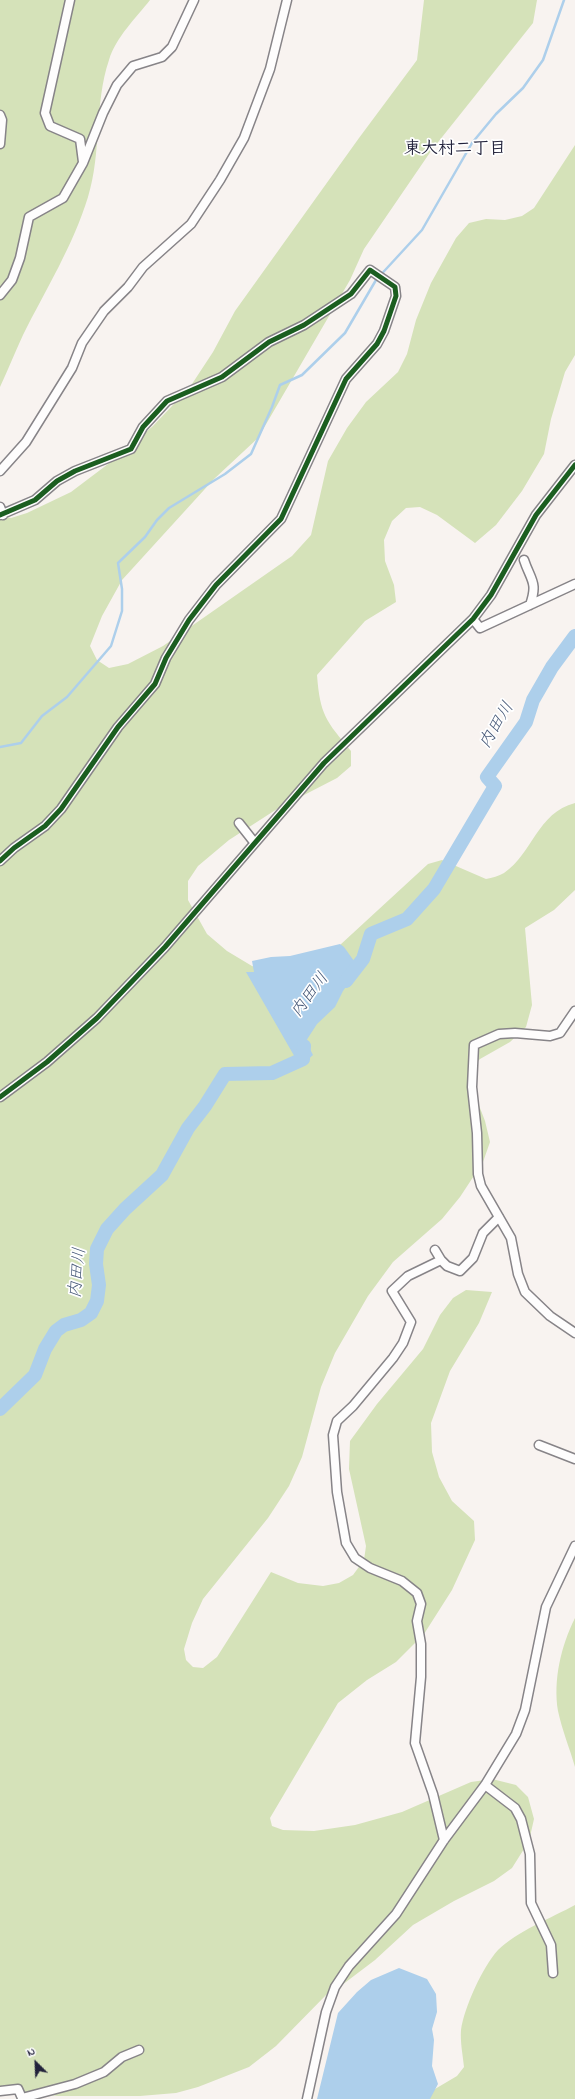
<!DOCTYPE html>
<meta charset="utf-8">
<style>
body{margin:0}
#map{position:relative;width:575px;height:2099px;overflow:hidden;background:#f8f3f0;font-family:"Indie Flower",sans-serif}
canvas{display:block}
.north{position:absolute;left:16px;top:2043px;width:40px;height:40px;-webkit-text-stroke:3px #fff;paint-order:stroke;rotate:336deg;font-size:11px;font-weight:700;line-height:16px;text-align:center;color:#22223b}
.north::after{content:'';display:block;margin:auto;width:14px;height:18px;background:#22223b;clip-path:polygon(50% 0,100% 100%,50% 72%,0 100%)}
</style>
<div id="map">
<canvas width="575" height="2099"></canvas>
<div class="north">N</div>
</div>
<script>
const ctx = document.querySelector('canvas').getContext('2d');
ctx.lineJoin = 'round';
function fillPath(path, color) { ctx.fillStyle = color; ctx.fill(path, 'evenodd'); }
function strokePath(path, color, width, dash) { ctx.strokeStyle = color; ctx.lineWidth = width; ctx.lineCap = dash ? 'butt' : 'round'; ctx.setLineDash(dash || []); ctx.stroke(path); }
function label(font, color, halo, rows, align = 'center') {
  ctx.font = font + ' "Indie Flower","Klee One",sans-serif'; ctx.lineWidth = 3.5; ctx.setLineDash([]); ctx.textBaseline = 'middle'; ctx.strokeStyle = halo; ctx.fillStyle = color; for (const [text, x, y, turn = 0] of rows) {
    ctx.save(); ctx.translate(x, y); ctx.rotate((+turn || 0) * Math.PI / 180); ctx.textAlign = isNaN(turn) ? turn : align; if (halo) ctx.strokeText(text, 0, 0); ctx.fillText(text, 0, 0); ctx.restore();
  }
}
fillPath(new Path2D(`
 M0,0h150c-14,18 -34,37 -41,60 -15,44 -7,92 -21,137 -15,49 -42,92 -65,138 -8,17 -15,35 -23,52z
 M424,0h113l-4,23 -102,128 -67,98 -14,31 -92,158 -44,41 -92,101 -20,36 -12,30 7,14 12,8 19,-4 35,-18 129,-90 19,-21 17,-74 19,-33 19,-26 32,-30 9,-18 9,-34 15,-37 25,-45 13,-15 17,-4 19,1 17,-4 12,-8 41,-63v210l-10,17 -14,47 -7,35 -22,37 -26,34 -21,18 -38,-28 -17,-8 -14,1 -14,13 -8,19 1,21 9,24 2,17 -31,19 -48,54c3,40 9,46 34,76v15l-14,12 -60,31 -48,31 -31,26 -10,15v19l19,34 20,17 25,15 20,6 68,-27 88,-81 14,-4 44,19c6,-1 13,-3 18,-6 29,-20 33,-60 71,-70v87l-21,20 -29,18 7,77 -6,22 -16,15 -30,17 -9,9 4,27 10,26 5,21 -7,20 -23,35 -18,22 -49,43 -25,34 -33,57 -14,34 -19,70 -13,29 -21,32 -65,81 -11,24 -8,26 2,11 7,7 10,1 14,-11 54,-85 27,11 25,3 16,-3 14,-8 11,-15 2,-14 -17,-77 1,-28 27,-37 46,-55 17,-34 13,-17 13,-8 26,2 -13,31 -29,48 -19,52 1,29 7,25 13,24 22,20 1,19 -23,50 -28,44 -28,28 -29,18 -29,23 -68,115 2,8 11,4 31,1 41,-6 47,-13 69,-30 21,-3 24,6 12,12 6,22 -5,22 -17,27 -18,13 -40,20 -41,24 -38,35 -33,25 -12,6 -54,55 -27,21 -51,20 -22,6 -36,3h-82l-39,-4 -19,2v-1578l11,2 16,-5 44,-21 45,-34 37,-32 37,-39 23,-35 22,-41 124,-173 58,-78z
 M575,1618v149c-5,-18 -13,-37 -17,-56 -5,-31 3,-65 17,-93z
 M575,1905v194h-157l39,-23 7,-9c-1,-11 -4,-25 -3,-37 3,-22 22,-64 37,-80 18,-18 55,-33 77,-45z`), '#d5e2b9');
fillPath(new Path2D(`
 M340,944l4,3 15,21 -16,23 -8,16 -18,17 -11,17 7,14 -13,11 -54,-94h8l-2,-11 19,-4 19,-1z
 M399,1968l28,11 9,15 1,18 -5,17 2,11 -2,26 6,18 -8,15h-113l21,-86 19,-21 14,-12z`), '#adcfeb');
strokePath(new Path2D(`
 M0,747l21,-4 21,-27 25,-19 44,-51 11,-35v-22l-4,-26 27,-26 12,-17 12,-12 56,-34 26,-20 21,-47 8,-22 22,-10 43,-42 31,-53 46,-50 50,-87 24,-29 27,-26 20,-28 21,-60`), '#adcfeb', 2.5);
strokePath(new Path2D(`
 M346,981l17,-22 8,-25 36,-15 27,-30 61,-103 -8,-9 39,-55 7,-22 19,-33 23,-31
 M0,1409l35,-34 10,-26 11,-18 8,-6 17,-5 10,-7 6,-12 2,-16 -3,-21 1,-15 10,-20 18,-20 37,-34 26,-47 17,-22 20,-32 47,-1 31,-14 1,-13`), '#adcfeb', 14);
const minor = new Path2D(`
 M70,0l-25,113 5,13 30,13 3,23
 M0,115l2,5 -2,24
 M0,295l12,-15 8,-22 9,-41 34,-19 20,-35 20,-50 14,-28 16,-19 29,-9 10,-10 22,-47
 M0,471l26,-29 46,-74 10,-25 22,-32 24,-24 15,-20 48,-43 29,-44 24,-42 26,-69 17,-69
 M0,507l3,8
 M0,515l35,-15 22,-19 18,-10 56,-22 12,-22 24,-26 55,-24 47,-35 35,-17 47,-31 19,-24 25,17 1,9 -12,35 -7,13 -31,35 -65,140 -65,66 -27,35 -23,38 -11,26 -37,43 -57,82 -16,17 -31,22 -14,13
 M524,560c7,21 14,22 6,45
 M473,619l7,9 95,-44
 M239,823l15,19
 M575,1011l-15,22 -10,3 -35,-3 -16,1 -25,11 -2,42 5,46 1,41 3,12 30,52 7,36 7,18 25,24 25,17
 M0,1097l47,-35 50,-44 68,-71 159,-184 149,-144 18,-24 45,-80 39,-50
 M435,1250l6,10
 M539,1445l36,14
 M485,1785l30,23 6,11 9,35 1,49 20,42 2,28
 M444,1840l-11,-46 -18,-51 6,-66v-33l-4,-23 4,-17 -4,-11 -15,-12 -32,-13 -15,-10 -9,-15 -9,-51 -4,-57 4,-14 16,-15 40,-48 10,-15 8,-21 -19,-31 16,-15 33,-16 6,6 13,5 13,-13 10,-25 16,-16
 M0,2091l18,-2 4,9 53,-14 29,-12 18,-15 17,-7
 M307,2099l19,-87 9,-25 14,-21 47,-52 48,-74 41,-55 31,-51 9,-24 21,-103 29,-61`);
strokePath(minor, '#878488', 11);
strokePath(minor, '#fefdfd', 8);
strokePath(new Path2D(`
 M0,515l35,-15 22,-19 18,-10 56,-22 12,-22 24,-26 55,-24 47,-35 35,-17 47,-31 19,-24 25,17 1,9 -12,35 -7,13 -31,35 -65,140 -65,66 -27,35 -23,38 -11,26 -37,43 -57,82 -16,17 -31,22 -14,13
 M0,1097l47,-35 50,-44 68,-71 159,-184 149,-144 18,-24 45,-80 39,-50`), '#1b5e20', 5);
label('bold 17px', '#22223b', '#fff', [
 ["東大村二丁目",455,150]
]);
label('italic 17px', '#475978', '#fff', [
 ["内田川",498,726,-59],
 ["内田川",311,996,-53],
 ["内田川",79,1273,-84]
]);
</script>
